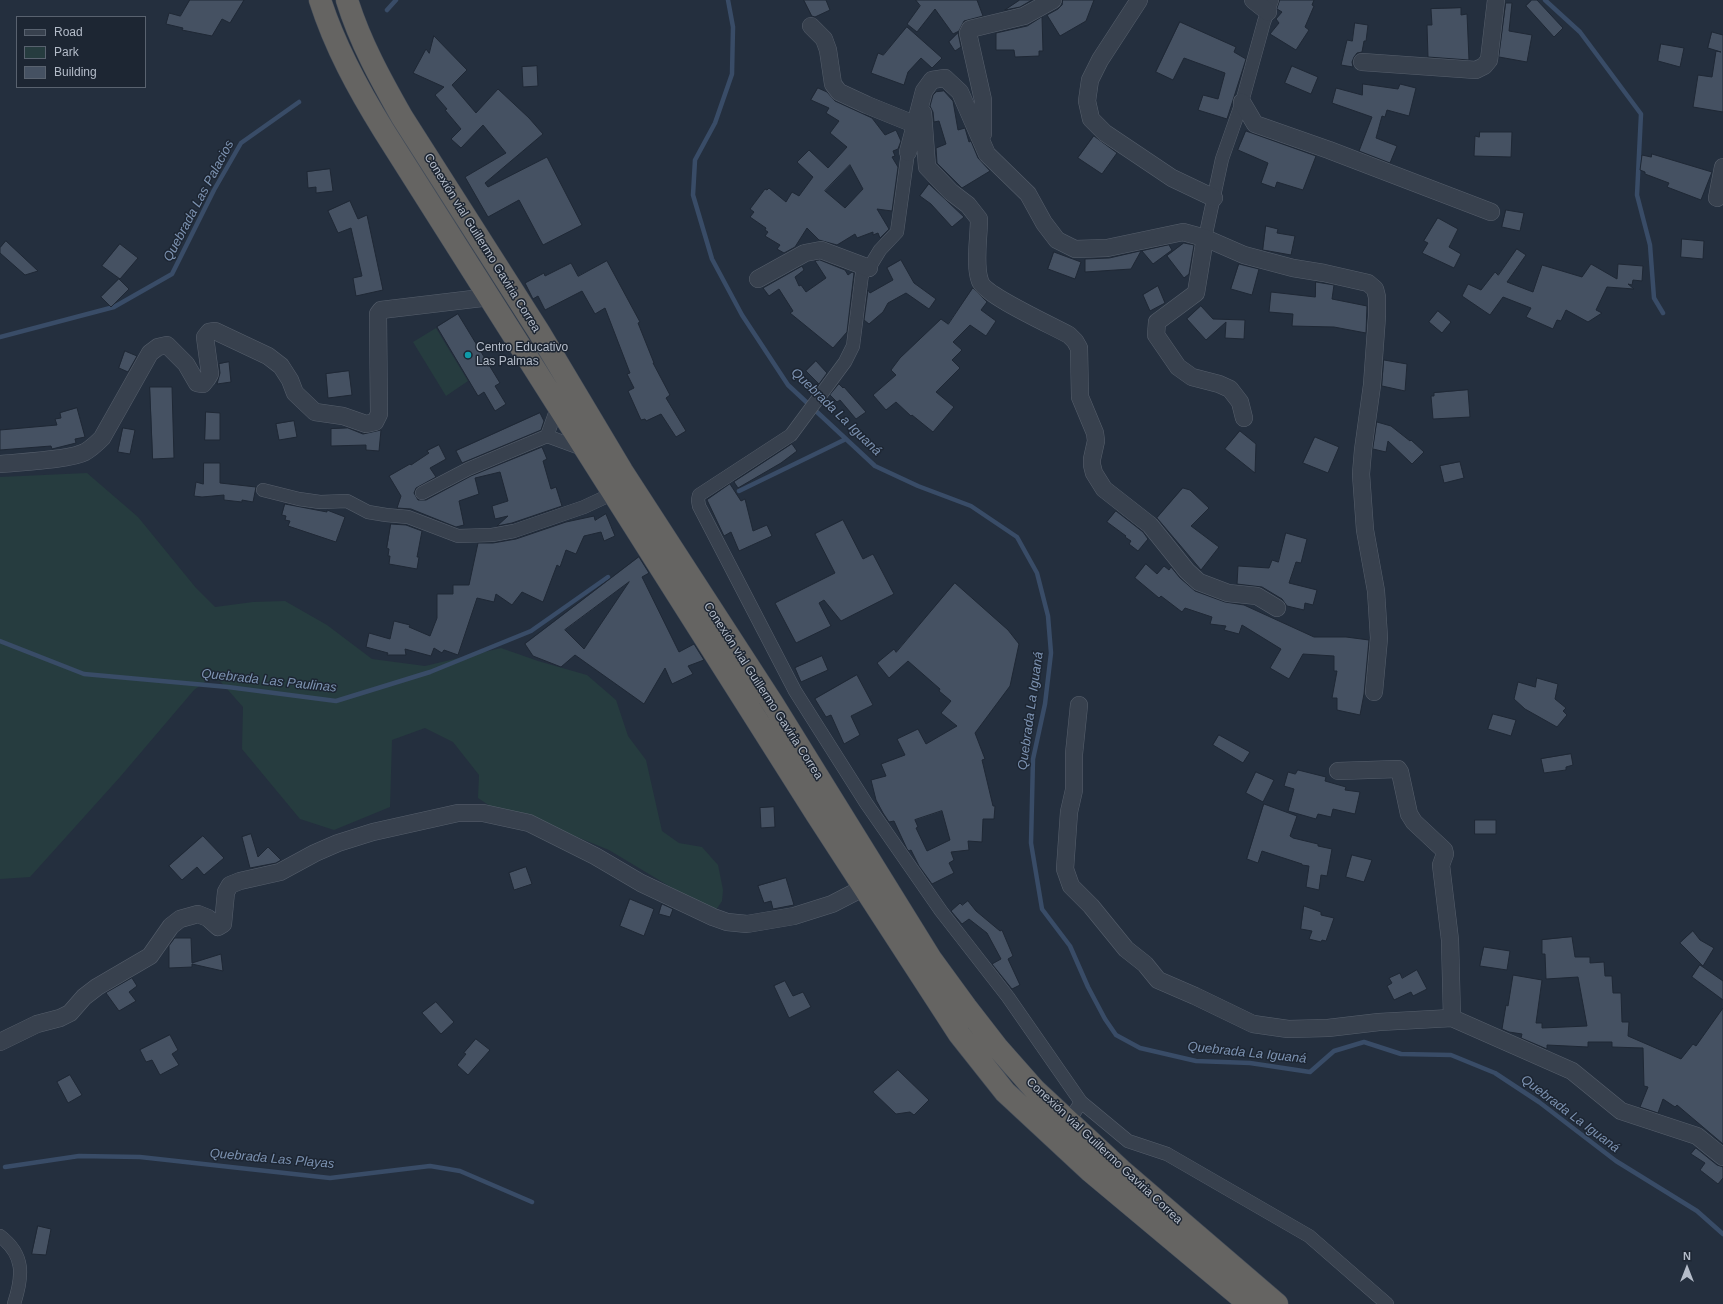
<!DOCTYPE html>
<meta charset="utf-8">
<style>
body{margin:0}
#map{position:relative;width:1723px;height:1304px;overflow:hidden;background:#242f3e;font-family:Helvetica,sans-serif}
canvas{display:block}
.legend{position:absolute;left:16px;top:16px;width:130px;height:72px;box-sizing:border-box;background:#1d2633;border:1px solid #59626f;margin:0;padding:5px 7px;list-style:none;font-size:12px;color:#b4bcc9}
.legend li{display:flex;align-items:center;gap:8px;height:20px}
.legend b{width:20px;border:1px solid #59626f}
.north{position:absolute;left:1667px;top:1248px;width:40px;height:40px;-webkit-text-stroke:3px #1d2633;paint-order:stroke;rotate:0deg;font-size:11px;font-weight:700;line-height:16px;text-align:center;color:#b4bcc9}
.north::after{content:'';display:block;margin:auto;width:14px;height:18px;background:#b4bcc9;clip-path:polygon(50% 0,100% 100%,50% 72%,0 100%)}
</style>
<div id="map">
<canvas width="1723" height="1304"></canvas>
<ul class="legend">
<li><b style="height:5px;background:#38414e"></b>Road</li>
<li><b style="height:11px;background:#263c3f"></b>Park</li>
<li><b style="height:11px;background:#455162"></b>Building</li>
</ul>
<div class="north">N</div>
</div>
<script>
const ctx = document.querySelector('canvas').getContext('2d');
ctx.lineJoin = 'round';
function fillPath(path, color) { ctx.fillStyle = color; ctx.fill(path, 'evenodd'); }
function strokePath(path, color, width, dash) { ctx.strokeStyle = color; ctx.lineWidth = width; ctx.lineCap = dash ? 'butt' : 'round'; ctx.setLineDash(dash || []); ctx.stroke(path); }
function label(font, color, halo, rows, align = 'center') {
  ctx.font = font + ' Helvetica,sans-serif'; ctx.lineWidth = 3; ctx.setLineDash([]); ctx.textBaseline = 'middle'; ctx.strokeStyle = halo; ctx.fillStyle = color; for (const [text, x, y, turn = 0] of rows) {
    ctx.save(); ctx.translate(x, y); ctx.rotate((+turn || 0) * Math.PI / 180); ctx.textAlign = isNaN(turn) ? turn : align; if (halo) ctx.strokeText(text, 0, 0); ctx.fillText(text, 0, 0); ctx.restore();
  }
}
fillPath(new Path2D(`
 M436,328l32,53 -22,15 -33,-54z
 M87,473l51,44 58,71 19,19 38,-5 32,-1 42,24 45,34 53,7 76,-18 37,13 49,14 29,25 12,36 18,24 16,71 17,12 23,4 16,18 5,25 -1,11 -6,9 -12,-3 -95,-57 -89,-36 -30,-8 -12,-8 1,-23 -26,-33 -28,-14 -33,12 -2,67 -56,23 -34,-11 -58,-70 1,-42 -23,-26 -11,-2 -15,11 -74,87 -90,100 -30,2v-402z`), '#263c3f');
strokePath(new Path2D(`
 M728,0l5,27 -1,47 -17,49 -20,37 -2,35 19,64 30,56 46,70 87,81 43,20 53,20 46,31 20,36 11,43 3,37 -6,51 -12,55 -2,84 11,66 28,37 18,41 17,32 11,16 24,13 56,13 54,2 60,9 24,-21 30,-9 37,12 50,1 44,18 44,29 77,59 81,50 26,23
 M1545,0l35,32 61,82 -4,81 13,50 4,53 9,15
 M387,10l9,-10
 M0,337l114,-30 58,-33 42,-84 27,-47 58,-41
 M739,491l107,-52
 M0,641l84,33 144,13 108,14 94,-29 101,-41 77,-54
 M5,1167l74,-11 61,1 190,21 100,-12 30,5 72,31`), '#394c67', 4.5);
const building = new Path2D(`
 M190,0h54l-14,23 -8,-4 -10,17 -30,-6 1,-2 -17,-4 3,-11 11,3z
 M804,0h22l4,10 -15,7 -3,-1z
 M916,0h61l6,16 -19,5 -5,10 -6,3 -18,-25 -18,23 -10,-8 13,-18z
 M1020,0h12l-12,7 -15,3z
 M1063,0h31l-8,21 -26,15 -13,-21 11,-6 4,-4z
 M1280,0h34l-2,5 2,1 -9,21 4,3 -13,20 -26,-16 9,-11 -3,-4 6,-7 -5,-3z
 M1532,0h5l26,28 -9,9 -28,-31z
 M1506,3h6l-3,28 23,4 -5,27 -28,-5z
 M1461,8v7l6,-1 2,46 -41,-3 -1,-32h5l-1,-16z
 M1042,17l1,34h-4v5l-24,1 -1,-7h-18v-17l31,-7z
 M1180,22l56,25 -2,5 12,7 -19,60 -29,-9 5,-15 15,4 7,-26 -41,-15 -11,22 -17,-8z
 M1355,23l13,2 -2,16h-2l-2,11 -5,1 -3,4 -2,5 1,5 -12,-2 6,-25 5,1z
 M907,27l35,31 -10,10 -11,-10 -13,14 -4,13 -33,-12 7,-20 5,2z
 M1712,32l11,3v77l-30,-5 5,-32 14,2 4,-26 5,1 -13,-4z
 M958,33l3,14 -6,4 -6,-9z
 M434,36l33,34 -15,15 24,28 22,-24 31,29 14,16 -58,49 3,4 59,-30 35,68 -39,20 -24,-45 -31,17 -23,-40 41,-24 -23,-28 -22,23 -10,-9 10,-10 -16,-19 2,-1 -12,-14 9,-8 -31,-14 13,-24 3,4z
 M1661,44l23,4 -4,19 -22,-6z
 M537,66l1,20 -15,1 -1,-20z
 M1292,66l26,11 -7,17 -26,-11z
 M1363,84l35,5 2,-5 16,4 -7,28 -22,-6 -2,7 -3,-1 -6,22 21,8 -7,17 -31,-12 13,-34 -40,-14 4,-15 26,7z
 M818,88l9,4 8,9 37,17 13,17 11,-5 5,11 -3,8 -5,2 2,5 -3,1 6,10 -6,44 -15,-2 12,20 -9,9 -2,-5 -5,2v-3l-16,6 -2,-4 -18,11 -18,-5 -12,-12 -12,19 -11,6 -7,-4 3,-4 -15,-9 3,-4 -3,-2 1,-2 -16,-11 4,-5 -4,-3 15,-20 2,1 2,-2 17,14 6,-10 7,4 14,-19 -16,-15 12,-12 19,18 19,-21 -17,-14 9,-12 -13,-8 3,-5 -18,-8zM850,165l13,24 -18,19 -20,-17z
 M944,91l9,10 5,29 7,-2 4,14 2,-1 7,17 12,13 -28,17 -25,-25 -1,-15 10,-4 -7,-23 -5,1 -1,-10 -3,-6 3,-11 3,-3z
 M1246,131l70,25 -13,34 -26,-8 -2,6 -14,-5 7,-20 -30,-13z
 M1480,132h32l-1,25 -37,-1 1,-20 4,1z
 M1094,136l23,17 -15,21 -24,-16z
 M1652,154l60,18 -11,28 -34,-13 2,-4 -24,-9v-2l-5,-2 2,-15 9,2z
 M330,169l3,22 -17,2v-6l-8,1 -1,-16z
 M929,184l35,33 -12,10 -21,-23 -11,-8z
 M350,201l8,18 9,-4 16,75 -27,6 -3,-18 9,-2 -11,-48 -13,5 -10,-22z
 M1506,210l18,3 -4,18 -18,-4z
 M1438,218l20,11 -9,18 12,7 -7,14 -32,-15 6,-10 -4,-2z
 M1266,226l12,3 -1,4 18,3 -4,19 -28,-5z
 M1682,239l22,2 -1,18 -22,-2z
 M6,241l32,30 -13,4 -25,-22v-5z
 M1184,243l10,2 -5,29 -5,4 -17,-22z
 M120,244l18,14 -18,21 -18,-13z
 M1169,245l3,5 -19,14 -11,-13z
 M1517,249l9,6 -19,27 26,10 9,-27 40,12 9,-13 26,15 1,-15 25,2 -1,15 -9,-1 -1,5 -4,-1 6,5 -27,-2 -11,23 6,3 -14,9 -22,-12 -5,11 -4,-1 -4,9 -27,-12 5,-9 -28,-11 -13,18 -28,-19 6,-12 13,6 14,-18 3,3z
 M1141,251l-10,18 -46,3v-13l24,-1z
 M1054,252l27,10 -6,17 -27,-10z
 M820,260l25,10 3,5 4,-3 2,1 -7,59 -14,16 -43,-35 3,-2 -14,-22 -10,7 -6,-8 39,-22 2,4 -9,7 4,9 2,-1 5,7 20,-14 -11,-17z
 M901,260l13,23 22,16 -7,10 -23,-16 -18,10 -5,9 -14,12 -5,-4 4,-30 2,3 23,-13 -6,-12z
 M607,261l33,61 -2,1 16,40h-1l17,32 -4,3 20,33 -10,6 -15,-23 -15,7 -1,-2 -4,1 -13,-29 6,-3 -7,-14 3,-1 -25,-65 -10,6 -13,-23 -37,19 -7,-14 -5,3 -8,-16 19,-10 1,3 26,-13 7,13z
 M1239,264l20,5 -7,26 -21,-6z
 M119,279l10,10 -18,18 -10,-10z
 M1316,282l18,3 -2,14 35,7 -1,27 -32,-6 -42,-1 1,-12 -24,-2 2,-20 44,5z
 M1158,286l7,17 -15,8 -7,-16z
 M973,288l14,14 -6,8 15,11 -10,15 -16,-11 -17,17 9,8 -10,10 8,8 -24,24 18,15 -21,25 -21,-17 -1,1 -15,-14 -10,8 -13,-15 23,-20 -5,-5 9,-12 41,-39 7,5z
 M1201,306l12,13 32,1 -1,19 -19,-1 1,-16 -20,18 -19,-21z
 M1438,311l13,11 -9,11 -13,-11z
 M458,314l42,69 -5,3 11,18 -11,7 -11,-19 -6,4 -41,-69z
 M125,351l12,5 -9,16 -9,-4z
 M1384,360l23,4 -2,27 -23,-5z
 M816,361l11,12 -8,11 -13,-13z
 M229,362l2,20 -14,2 3,-11 -1,-9z
 M349,371l3,24 -24,3 -2,-24z
 M839,384l4,4 1,-1 22,25 -10,7 -16,-19 -3,2 -7,-7z
 M150,387h22l2,71 -21,1z
 M1468,390l2,27 -37,2 -2,-23h3v-3z
 M77,408l8,29 -10,2 1,4 -24,6 -1,-3 -51,4v-20l57,-5 -2,-6 6,-1 -1,-5z
 M206,412l14,1v27h-15z
 M540,413l4,8 -3,9 -79,33 -6,-12z
 M294,421l3,16 -18,3 -3,-16z
 M1377,422l14,4 19,15 1,-1 13,12 -12,12 -24,-23 -2,11 -13,-3z
 M123,428l12,2 -5,24 -12,-2z
 M348,428l15,6 18,-4 -2,21 -13,-1v-5l-35,1v-17z
 M1240,431l16,13 -1,29 -30,-24z
 M1315,437l24,10 -11,26 -25,-10z
 M792,444l5,7 -16,12 -43,25 -4,-6z
 M439,445l7,14 -16,9 6,9 -20,11 -2,5 4,7h8l45,-24 71,-29 5,12 -4,2 8,28 5,-2 6,19 -50,17 -15,3 11,-10 -13,3 -3,-13 16,-5 -8,-29 -25,6 4,16 -20,7 5,24 -8,2 -45,-18 -14,-1 4,-12 -12,-20 21,-12 1,1 18,-12 -2,-2z
 M1460,462l4,16 -20,5 -4,-17z
 M204,463h16v20l36,4 -3,15 -11,-2v2l-18,-2v-5l-22,2 -8,-1 2,-14 7,2z
 M730,484l11,17 4,-2 8,32 14,-6 5,11 -33,15 -8,-19 -7,4 -17,-36z
 M1183,488l7,2 19,18 -18,18 28,21 -18,23 -44,-52z
 M285,504l42,8v-2l18,7 -9,25 -48,-16 2,-5 -5,-1 1,-4 -4,-1z
 M1116,511l27,21 5,7 -10,12 -9,-7 2,-3 -6,-4 1,-1 -19,-14z
 M606,514l9,22 -11,5 -3,-9 -17,4 -8,18 -10,-4 -6,17 -3,-2 -14,37 -21,-10 -10,13 -16,-11 -2,8 -17,-4 -19,57 -14,-5 -2,3 -8,-5 -3,8 -26,-7 1,6h-19l1,-2 -22,-6 3,-14 21,6 4,-18 16,4 -1,2 21,9 7,-18v-24h16v-9h16l9,-42h15l23,-4 50,-17 28,-6 1,4z
 M843,520l20,39 10,-5 21,40 -53,27 -17,-21 -5,3 12,23 -35,17 -21,-40 60,-30 -20,-39z
 M391,524l15,1 16,6 -5,26h2l-2,12 -28,-5 1,-8h-2l1,-7 -2,-1z
 M1286,533l21,6 -6,24 -5,-1 -7,21 28,7 -4,15 -8,-2 -1,7 -17,-4 -5,-7 -20,-12 -25,-3 1,-18 31,2 3,-8 6,2z
 M639,557l10,16 -7,4 37,75 15,-8 10,16 -16,6 5,8 -21,10 -7,-16 -21,36 -69,-49 -14,12 -28,-11 -8,-12zM629,582l-45,67 -19,-19z
 M1146,564l11,10 7,-8 5,4 2,-3 9,11 15,13 30,11 19,3 70,32h32l23,3 -5,54 -4,21 -23,-5v-12h-5l5,-27h-3v-15l-31,-2 -14,25 -19,-11 11,-19 -39,-24 -3,9 -15,-4 2,-4 -16,-2 2,-7 -27,-9 -3,4 -21,-16 -2,2 -24,-20z
 M955,583l53,47 11,14 -9,42 -35,47 10,26 -3,1 11,46h2l-1,13h-11l-1,23 -14,-1 1,9 -18,2 3,8 -5,3 5,10 -22,11 -13,-18 -8,-16 -2,1 -2,-2 -13,-28 -5,1 -6,-9 -7,-13 -5,-20 15,-4 -5,-12 24,-9 -8,-16 21,-10 8,15 31,-18 -16,-13 10,-12 -12,-10 1,-2 -32,-28 -19,17 -12,-15 17,-14 2,3zM942,811l8,29 -23,11 -11,-23 2,-1 -3,-7z
 M822,656l6,14 -27,12 -6,-14z
 M857,675l16,30 -22,11 9,19 -16,9 -13,-29 -5,2 -11,-18z
 M1537,678l21,6 -3,15 11,9 -3,3 4,4 -10,12 -32,-18 -11,-10 4,-17 17,5z
 M1493,714l23,6 -5,16 -23,-7z
 M1219,735l31,17 -7,11 -30,-18z
 M1571,754l2,11 -7,2v3l-22,3 -3,-14z
 M1298,770l28,7 -1,4 21,6 -1,3 15,2 -5,22 -22,-5 -2,8 -13,-3 -2,5 -28,-8 6,-22 -10,-3 4,-14 7,2z
 M1256,772l18,8 -11,22 -17,-9z
 M1264,804l33,12 -7,20 3,2 25,6v2l14,3 -5,27 -6,-1 -2,15 -13,-3 3,-21 -7,-1v-1l-40,-13 -4,12 -11,-4z
 M774,807l1,20 -14,1 -1,-20z
 M1475,820h21v14h-21z
 M251,834l7,23 10,-10 13,13 -5,3 -26,5 -8,-31z
 M203,836l21,22 -20,17 -7,-8 -15,13 -13,-14z
 M1352,855l20,5 -8,22 -18,-5z
 M526,867l6,17 -18,6 -5,-17z
 M786,878l8,27 -21,4 -2,-8 -7,2 -6,-17z
 M630,899l24,10 -10,27 -24,-10z
 M968,901l8,10 24,20 2,-1 11,26 -5,3 12,26 -8,4 -20,-25 9,-5 -14,-26 -18,-14 -7,5 -11,-13 9,-8 2,2z
 M662,904l11,5 -3,8 -11,-3z
 M1304,906l17,6v3l13,3 -8,23 -4,-1 -1,2 -12,-3 3,-8 -11,-2z
 M1693,931l7,9 14,8 -11,18 -23,-23z
 M1572,937l3,20h15v6l14,-1 1,14h7l1,17h8l1,29h7l-1,14 53,23 12,-15 3,2 27,-38v136l-46,-39 -2,2 -12,-8 -5,14 -18,-6 8,-20 -4,-1 -1,-38 -31,-1v-5h-24v5l-41,-2v4l-26,-11 1,-4 -13,-2 -7,-3 4,-24 2,1 5,-31 29,5 -6,43h6v5l45,-2 -9,-49 -32,2 -1,-25h-3v-14z
 M175,938h16l1,25 29,-9 2,17 -31,-7v3l-23,1v-22z
 M1484,947l26,4 -3,19 -27,-4z
 M1700,965l23,16v19l-31,-23z
 M1417,970l10,19 -14,7 -2,-4 -17,8 -7,-14 5,-3 -3,-5 11,-5 2,5z
 M132,978l5,8 -8,6 7,9 -17,10 -13,-18z
 M785,981l8,15 10,-4 8,15 -22,11 -15,-32z
 M436,1002l18,20 -13,12 -19,-21z
 M170,1035l8,15 -6,4 7,11 -19,10 -8,-15 -6,2 -6,-12z
 M476,1039l14,11 -22,25 -11,-10 9,-11 -2,-1z
 M898,1070l31,30 -15,15 -4,-3 -14,2 -23,-22z
 M70,1075l12,20 -14,8 -11,-21z
 M1696,1148l21,17 6,2v11l-5,6 -18,-14 5,-7 -14,-9z
 M38,1226l13,3 -5,26 -14,-1z`);
fillPath(building, '#455162');
strokePath(building, '#1f2835', 1);
const minor = new Path2D(`
 M908,152l-11,80 -17,18 -11,18 -7,6 -9,72 -8,16 -54,73 -92,60 -1,5 1,6 96,185 71,112 75,108 67,86 73,105
 M1205,238l17,-79 20,-57 22,-80 8,-22
 M547,436l11,-31
 M263,490l36,9 21,3 27,-1 21,11 18,3 22,2 50,19 34,-1 22,-4 70,-24 30,-14
 M422,493l46,-24 79,-33 38,14
 M1069,1121l12,-19 47,39 39,13 142,82 78,68
 M0,1236c25,19 23,40 14,68`);
const tertiary = new Path2D(`
 M1139,0l-39,60 -10,20 -3,21 4,18 14,14 67,45 42,20
 M1253,0l15,12
 M811,26l13,13 4,11 5,34 6,8 28,13 47,19
 M1362,62l114,8 8,-4 5,-6 7,-60
 M1242,102l13,22 74,26 162,62
 M923,113l4,54 24,25 17,13 11,14c0,18 -5,46 1,62 4,14 73,45 89,54l6,6 4,7 1,49 15,36 1,8 -4,18v6l2,8 10,16 46,36 37,46 12,11 29,11 29,3 20,12
 M983,134v-34l-15,-67 2,-4 54,-13 29,-16
 M908,152l16,-61 8,-11 13,-2 15,14 27,62 41,40 16,29 13,17 18,9 32,-1 76,-16 22,6 39,17 49,13 31,5 44,10 7,6 2,8v19l-5,69 -9,65 -2,24 4,56 11,61 3,47 -5,54
 M1717,198l6,-31
 M1205,238l-9,55 -39,29 -1,13 22,32 14,10 27,7 11,5 10,13 4,16
 M758,279l47,-26 16,-3 48,18
 M0,464c20,-2 70,-4 85,-12 7,-4 12,-9 17,-14l48,-85 8,-6 9,-2 19,19 11,19 6,1 4,-5 3,-5 -5,-37 4,-5 6,-1 53,25 13,10 9,14 5,13 20,19 28,4 23,8 9,-2 4,-8 -1,-100 3,-4 109,-13
 M1079,705l-5,49v36l-5,22 -4,57 6,17 20,20 35,43 19,15 13,16 37,16 58,28 35,5 40,-1 51,-6 73,-4
 M1338,771l60,-2 2,3 9,42 5,8 30,28 1,4 -4,11 9,75 2,78 120,53 49,40 76,25 26,21
 M0,1042l37,-18 23,-6 10,-5 14,-16 13,-10 53,-31 21,-30 9,-7 18,-5 10,4 10,9 5,-3 3,-32 4,-7 10,-4 40,-9 35,-19 23,-10 35,-11 85,-19h25l46,10 66,33 46,27 72,34 14,5 20,2 47,-8 38,-12 33,-17`);
const trunk = new Path2D(`
 M320,0c15,47 38,89 64,131l433,684 142,219 46,58 85,79 159,133
 M347,0c13,42 34,80 55,117l137,215 83,139 151,233 158,255 35,48 31,40 38,43 86,80 156,134`);
strokePath(minor, '#565f6c', 14);
strokePath(tertiary, '#565f6c', 18);
strokePath(trunk, '#434c59', 23);
strokePath(minor, '#38414e', 13);
strokePath(tertiary, '#38414e', 17);
strokePath(trunk, '#656462', 22);
for (const [x, y, r, color] of [
 [468,355,4,"#0f9aa8"]
]) { const dot = new Path2D(); dot.arc(x, y, r, 0, 2 * Math.PI); ctx.fillStyle = color; ctx.fill(dot); strokePath(dot, '#1d2633', 1.5); }
label('12px', '#b4bcc9', '#1d2633', [
 ["Conexión vial Guillermo Gaviria Correa",482,243,58],
 ["Conexión vial Guillermo Gaviria Correa",763,691,57],
 ["Conexión vial Guillermo Gaviria Correa",1104,1151,43]
]);
label('12px', '#b4bcc9', '#1d2633', [
 ["Centro Educativo",476,348],
 ["Las Palmas",476,362]
], 'left');
label('italic 13px', '#7c92b1', '#1d2633', [
 ["Quebrada Las Palacios",199,201,-62],
 ["Quebrada La Iguaná",836,412,44],
 ["Quebrada Las Paulinas",269,681,6],
 ["Quebrada La Iguaná",1031,711,-82],
 ["Quebrada La Iguaná",1247,1053,6],
 ["Quebrada La Iguaná",1570,1114,37],
 ["Quebrada Las Playas",272,1159,5]
]);
</script>
